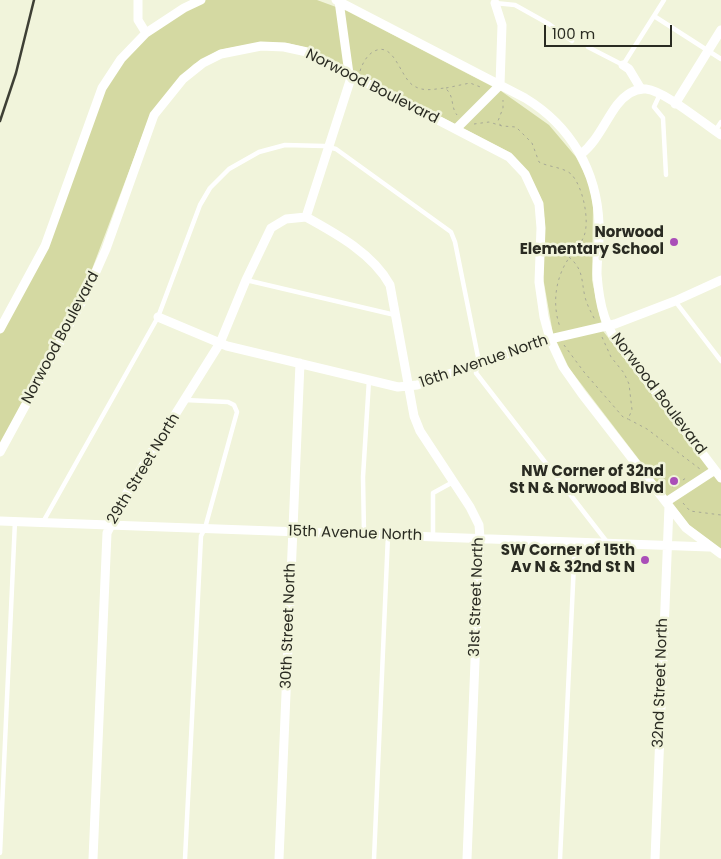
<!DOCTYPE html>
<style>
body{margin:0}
#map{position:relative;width:721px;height:859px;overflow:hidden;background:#f1f4db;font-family:Poppins,sans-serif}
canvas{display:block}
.scale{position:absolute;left:544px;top:25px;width:128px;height:22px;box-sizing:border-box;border:2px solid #2a2b22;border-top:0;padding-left:6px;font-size:15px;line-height:18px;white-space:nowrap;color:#2a2b22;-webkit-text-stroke:4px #f1f4db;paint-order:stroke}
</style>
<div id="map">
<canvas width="721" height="859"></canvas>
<div class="scale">100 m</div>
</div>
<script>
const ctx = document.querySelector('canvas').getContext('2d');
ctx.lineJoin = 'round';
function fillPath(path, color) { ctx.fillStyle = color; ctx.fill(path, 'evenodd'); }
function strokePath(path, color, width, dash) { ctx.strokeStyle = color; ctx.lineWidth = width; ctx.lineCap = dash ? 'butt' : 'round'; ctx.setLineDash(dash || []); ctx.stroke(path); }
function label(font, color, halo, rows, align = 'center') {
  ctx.font = font + ' Poppins,sans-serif'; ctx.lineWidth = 5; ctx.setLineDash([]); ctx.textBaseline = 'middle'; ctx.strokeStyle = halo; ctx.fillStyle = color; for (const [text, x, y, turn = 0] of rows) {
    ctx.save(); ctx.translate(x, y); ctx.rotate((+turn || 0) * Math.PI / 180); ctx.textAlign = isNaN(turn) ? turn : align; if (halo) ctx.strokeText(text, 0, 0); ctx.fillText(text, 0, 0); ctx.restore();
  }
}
fillPath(new Path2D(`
 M202,0h115l30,11 154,80 48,34 27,32 14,28 3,22 -1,73 11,51 118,151v67l-32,-24 -120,-157 -16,-34 -10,-57 2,-55 -5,-26 -14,-26 -15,-17 -203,-105 -21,-5 -25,-1 -43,8 -25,14 -16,15 -29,39 -66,175 -83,152v-116l45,-83 57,-158 44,-55z`), '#d4d9a2');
strokePath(new Path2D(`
 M360,71c3,-9 8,-18 17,-21 18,-6 24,29 37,36 10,6 20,3 31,2 10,8 5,18 12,27
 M446,88l24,-5 13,5
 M474,124l15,-2 13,4 14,1 16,16 7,19c9,5 24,5 32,12 12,12 19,47 13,62 -3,8 -10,15 -15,22 -14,20 -17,47 -9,69
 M501,126l-3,-5 5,-13v-8
 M569,257c15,13 12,23 16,40 2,8 6,15 10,23
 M602,337l9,20 13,16 5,11 3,26 -4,9 19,10 53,40
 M564,345l20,27 39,45 5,2
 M672,487l14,-9
 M683,503l7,8 31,4`), '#a7a996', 1, [2.5, 4]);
strokePath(new Path2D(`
 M495,3l20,2 34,19 23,17
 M654,16l67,43
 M588,47l35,18 41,-65
 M660,94l-6,13 9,11 3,57
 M715,131l6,-9
 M246,280l149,35
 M675,301l46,60
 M43,522l115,-205 42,-112 10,-17 19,-19 30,-17 26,-7 39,1 12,3 115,83 4,10 23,115 -2,16 131,169
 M364,534l-1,-57 6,-97
 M433,537v-44l20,-11
 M0,853l15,-332
 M185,859l16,-323 4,-8 32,-116 -3,-7 -6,-3 -43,-2
 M374,859l14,-324
 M560,859l15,-317`), '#fff', 4.5);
strokePath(new Path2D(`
 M138,0v20l8,13
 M336,0l189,98c46,28 72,73 74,126 1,17 -2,33 -2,50 1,13 3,29 7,41 2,7 6,14 9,21l108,142
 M623,65l6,4 12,20
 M675,104l46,-74
 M456,129l44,-44 2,-60 -7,-22
 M581,154c16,-12 24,-33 36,-49 7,-9 17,-17 29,-16 19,2 58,35 75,46
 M306,217c31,17 67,37 84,68l24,131 6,15 50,76 9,18 1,13 -13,321
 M306,217l44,-136 -11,-80
 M158,317l69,29 171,41 19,-2 133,-46 65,-15 60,-23 46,-21
 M0,329l45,-83 57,-158 19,-29 25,-26 38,-25 17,-8
 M0,452l87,-160 19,-43 48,-134 29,-36 20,-16 18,-9 40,-8 23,1 23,5 202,105 16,17 14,30 2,24 -2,54 5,35 6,22 13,28 19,27 104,134 35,26
 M666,502l49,-32
 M0,521l709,26
 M93,859l14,-326 24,-48 89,-142 26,-63 25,-52 15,-9 20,-2
 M279,859l21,-496
 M655,859l14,-353`), '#fff', 9);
strokePath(new Path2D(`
 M0,121l16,-48 18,-73`), '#3e3f35', 2.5);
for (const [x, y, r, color] of [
 [674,242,5,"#aa4eb8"],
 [674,481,5,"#aa4eb8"],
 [645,560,5,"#aa4eb8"]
]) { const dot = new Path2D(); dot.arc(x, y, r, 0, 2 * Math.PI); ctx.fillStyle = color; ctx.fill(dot); strokePath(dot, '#f1f4db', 2); }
label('15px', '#2a2b22', '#f1f4db', [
 ["Norwood Boulevard",372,87,27],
 ["Norwood Boulevard",61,338,-62],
 ["16th Avenue North",484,362,-19],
 ["Norwood Boulevard",658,394,53],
 ["29th Street North",144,469,-59],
 ["15th Avenue North",355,534,2],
 ["31st Street North",477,597,-88],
 ["30th Street North",289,626,-88],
 ["32nd Street North",661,683,-88]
]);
label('bold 15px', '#2a2b22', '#f1f4db', [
 ["Norwood",664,233],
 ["Elementary School",664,250],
 ["NW Corner of 32nd",664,472],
 ["St N & Norwood Blvd",664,489],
 ["SW Corner of 15th",635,551],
 ["Av N & 32nd St N",635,568]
], 'right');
</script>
